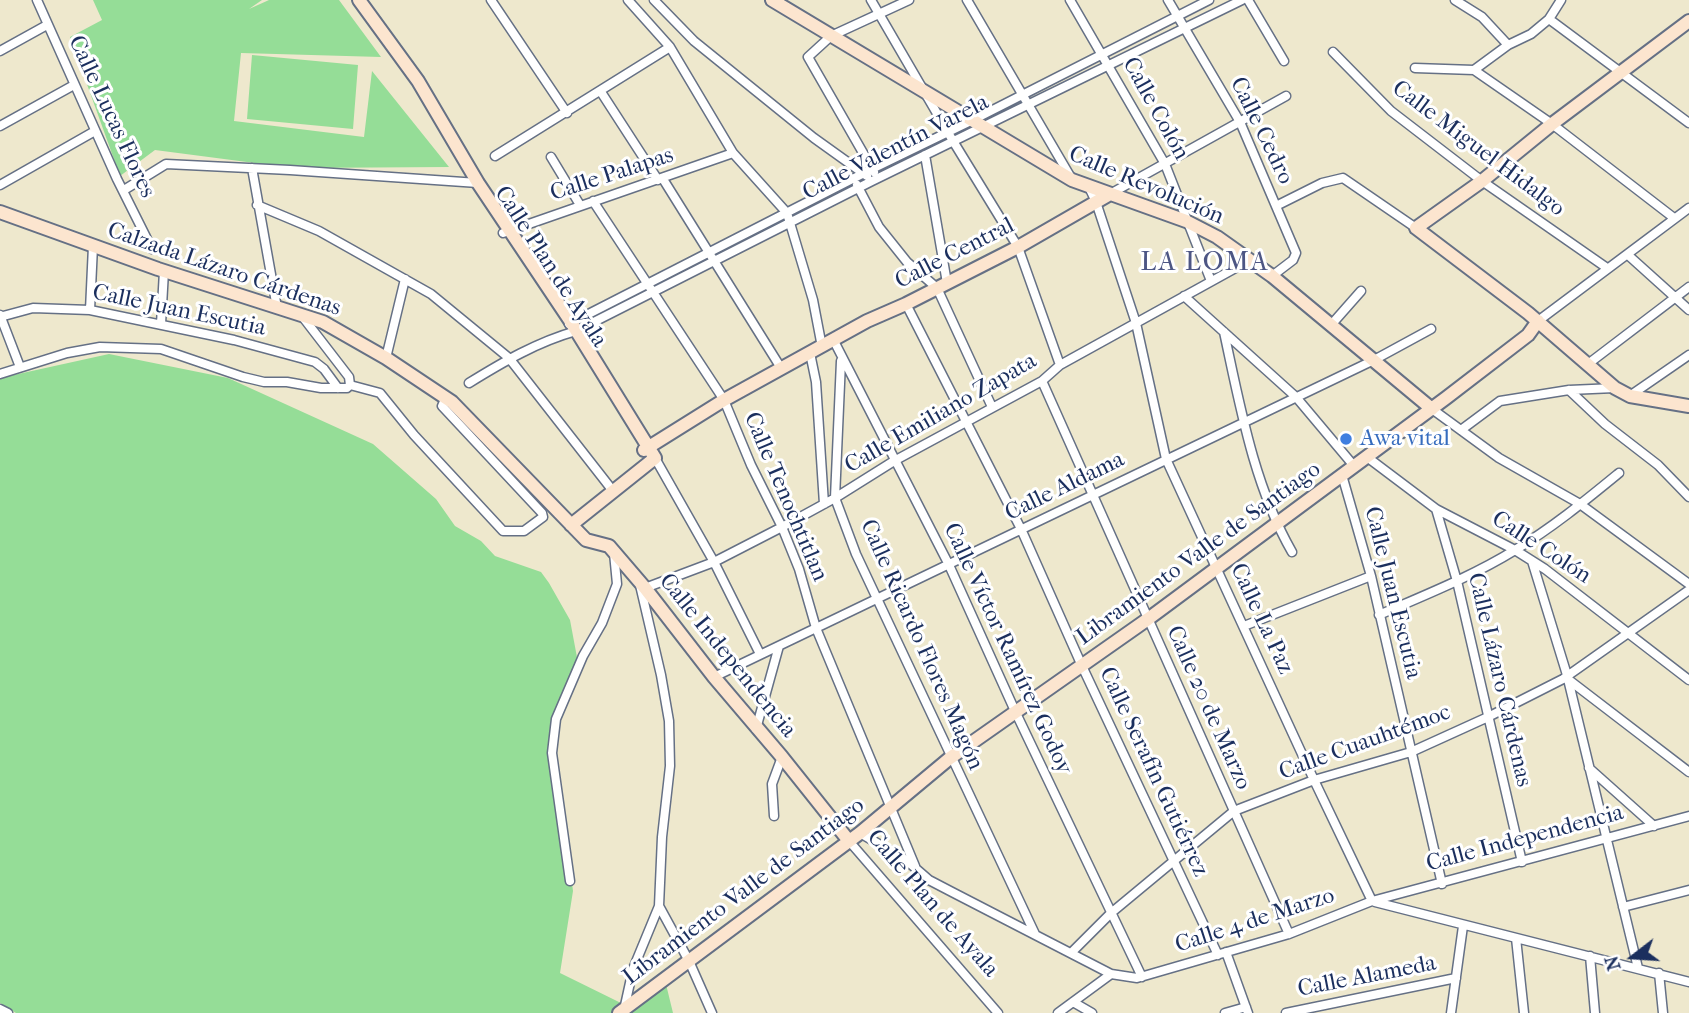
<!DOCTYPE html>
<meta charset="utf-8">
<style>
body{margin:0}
#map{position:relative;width:1689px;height:1013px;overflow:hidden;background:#eee8cd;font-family:"IM FELL French Canon",serif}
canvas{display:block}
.north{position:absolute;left:1598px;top:922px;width:70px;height:70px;-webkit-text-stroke:5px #fff;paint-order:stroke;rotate:253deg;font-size:19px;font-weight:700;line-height:28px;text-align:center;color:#1b2f5e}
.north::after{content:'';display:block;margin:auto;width:24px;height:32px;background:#1b2f5e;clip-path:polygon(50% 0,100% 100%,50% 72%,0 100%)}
</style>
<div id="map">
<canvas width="1689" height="1013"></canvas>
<div class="north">N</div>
</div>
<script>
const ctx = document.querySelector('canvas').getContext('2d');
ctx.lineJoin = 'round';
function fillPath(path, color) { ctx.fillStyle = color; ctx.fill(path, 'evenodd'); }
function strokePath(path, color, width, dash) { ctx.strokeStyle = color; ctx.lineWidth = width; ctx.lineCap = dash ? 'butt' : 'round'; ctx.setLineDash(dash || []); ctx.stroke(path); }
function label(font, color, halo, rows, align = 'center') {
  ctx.font = font + ' "IM FELL French Canon",serif'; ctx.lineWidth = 6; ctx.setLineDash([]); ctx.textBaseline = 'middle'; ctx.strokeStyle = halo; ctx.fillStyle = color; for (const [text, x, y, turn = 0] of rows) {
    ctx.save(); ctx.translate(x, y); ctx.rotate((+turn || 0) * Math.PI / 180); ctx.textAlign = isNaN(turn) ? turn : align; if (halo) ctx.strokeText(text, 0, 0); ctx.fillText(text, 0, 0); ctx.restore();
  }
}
fillPath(new Path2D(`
 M93,0h169l-13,9 20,-9h70l42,57 -140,-4 -7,68 130,16 8,-66 77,96 -156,1 -138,-18 -35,26 -50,-139 32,-17z
 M252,55l106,10 -5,64 -106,-10z
 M109,354l119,24 145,66 63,55 19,27 26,15 14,15 46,16 8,11 21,37 9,48 -24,60 5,61 13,102 -13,82 63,31 41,-28 9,37h-657l-16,-10v-625z`), '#95dd97');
const street = new Path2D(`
 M37,0l80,179 35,70
 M491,0l76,113
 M628,0l42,47 63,106 54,60 26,87 9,47
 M654,0l40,41 120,97 53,38
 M871,0l82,141 65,106 42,118
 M967,0l103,176
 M1070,0l95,164 46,117
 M1168,0l72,122 56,131 -3,7 -21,16
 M1248,0l36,61
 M1455,0l27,17 26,28
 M1549,19l140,104
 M0,51l47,-26
 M1333,52l58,59 91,70 125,87
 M1415,68l59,2
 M1474,70l78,54 122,94
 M1474,70l34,-25 23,-11 18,-15 12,-19
 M601,92l57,88
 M0,126l74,-41
 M925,155l22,128
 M495,156l175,-109
 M551,157l29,48
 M252,168l25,140
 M874,172l-66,-115 23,-21 78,-36
 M663,179l118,189
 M0,185l95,-54
 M857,185l22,42 28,35 30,26 55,119
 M1088,185l8,17 40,121 30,136 148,321 58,121
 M124,190l42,-26 124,6 188,13
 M1110,194l176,-98
 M593,201l131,199 27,65 31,62 17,42 17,59 99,238
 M257,205l62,26 112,63 78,64 104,133
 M1276,206l46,-23 21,-5 73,50
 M503,233l230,-80
 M1628,255l61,55
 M1184,296l112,101 58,69
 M906,304l115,225 61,137 136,289
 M90,310l3,-64
 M0,315l20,52
 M302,316l47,61 1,8
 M0,317l33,-9 57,2 144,30 81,22 9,7 14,19
 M1538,321l151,-113
 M161,324l3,-53
 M569,324l303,-155 101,-49 236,-120
 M1331,325l30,-34
 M1224,332c16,74 30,154 68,220
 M834,341l115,224 66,146 127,266
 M810,353l6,29 8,122
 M386,358l19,-79
 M841,361l-6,137 21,56 179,380
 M1588,364l101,-77
 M0,374l67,-21 33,-6 61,2 82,28 21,5h23l34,6h26l3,-3 30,8 34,42 89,96h21l19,-14 -1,-4 -100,-107 4,-9
 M1042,381l247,553
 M469,383c34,-21 68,-41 107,-52l296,-150 370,-181
 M1569,390l36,34 53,41 31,32
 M1631,395l58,-40
 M1432,409l67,49 81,46 109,80
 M1461,430l39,-29 69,-11 46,-2
 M1367,457l69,52 79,41 30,19 144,111
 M655,458l59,104 46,92
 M1342,475l29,101 71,308
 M1436,509l21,72 65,281
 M1532,561l35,114 71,293
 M645,588l69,-26 68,-35 53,-29 59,-37 148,-80 18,-16 190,-105
 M1379,615c46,-20 94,-39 136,-65 37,-22 71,-50 104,-77
 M1244,626l127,-50
 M714,677l660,-317 57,-31
 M1569,680l120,92
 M756,729l23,-83
 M1589,768l65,58
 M774,816l-2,-32 10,-27
 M860,833l46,27 23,20 23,12 159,82 26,4 152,-44 83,-33 317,-85
 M849,841l149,172
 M570,881l-18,-128 4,-34 27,-63 19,-33 15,-39 -3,-31
 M1375,902l314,80
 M659,906l30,55 23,52
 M1623,907l66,-17
 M1516,938l8,75
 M1226,952l22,61
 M1071,953l40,-40 123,-102 80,-31 97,-28 77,-35 75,-38 126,-89
 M1590,956l5,57
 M1659,973l4,40
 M1073,1002l19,11
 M0,1009l8,4
 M624,1010l9,-41 26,-63 3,-69 8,-71 -1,-45 -8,-46 -21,-90
 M1058,1013l53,-39
 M1225,1013l21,-6
 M1286,1013l170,-35
 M1451,1013l12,-87`);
const secondary = new Path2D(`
 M359,0l59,81 60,102 93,139 84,136 -84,67
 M772,0l300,180 114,41 31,16 55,39 160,133
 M1689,21l-137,103 -70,57 -66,47 112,85 87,75 15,8 59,10
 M0,212l158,57 165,53 63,36 66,44 134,138 23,6 36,42 69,89 68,80 67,84
 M644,450l80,-50 143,-79 39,-17 112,-57 92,-53
 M619,1013l241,-180 90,-75 198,-139 298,-221 82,-63 10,-14`);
strokePath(street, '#657085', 11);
strokePath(secondary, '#657085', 16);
strokePath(street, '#fff', 8);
strokePath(secondary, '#fce5cf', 12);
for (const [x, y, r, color] of [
 [1346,439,7,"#3f7fe0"]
]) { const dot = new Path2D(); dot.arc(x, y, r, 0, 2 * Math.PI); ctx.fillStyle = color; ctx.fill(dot); strokePath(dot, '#fff', 2.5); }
label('23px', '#1b2f5e', '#fff', [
 ["Calle Colón",1155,109,61],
 ["Calle Lucas Flores",111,117,65],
 ["Calle Cedro",1261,131,64],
 ["Calle Valentín Varela",896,148,-27],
 ["Calle Miguel Hidalgo",1478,149,37],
 ["Calle Palapas",612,175,-18],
 ["Calle Revolución",1146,186,23],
 ["Calle Central",955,254,-27],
 ["Calle Plan de Ayala",550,267,57],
 ["Calzada Lázaro Cárdenas",224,270,19],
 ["Calle Juan Escutia",179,311,12],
 ["Calle Emiliano Zapata",941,414,-30],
 ["Calle Aldama",1065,487,-26],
 ["Calle Tenochtitlan",785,497,67],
 ["Calle Colón",1541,548,33],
 ["Libramiento Valle de Santiago",1199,554,-36],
 ["Calle Juan Escutia",1392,593,76],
 ["Calle La Paz",1261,619,65],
 ["Calle Ricardo Flores Magón",921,645,66],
 ["Calle Víctor Ramírez Godoy",1007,649,65],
 ["Calle Independencia",727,656,51],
 ["Calle Lázaro Cárdenas",1499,680,77],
 ["Calle 20 de Marzo",1208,708,66],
 ["Calle Cuauhtémoc",1365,743,-20],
 ["Calle Serafín Gutiérrez",1153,772,65],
 ["Calle Independencia",1525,839,-15],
 ["Libramiento Valle de Santiago",744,892,-37],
 ["Calle Plan de Ayala",932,904,49],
 ["Calle 4 de Marzo",1255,921,-18],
 ["Calle Alameda",1367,977,-11]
]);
label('23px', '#366cbe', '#fff', [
 ["Awa vital",1360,439]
], 'left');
ctx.letterSpacing = '2px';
label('26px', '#4d5684', '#fff', [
 ["LA LOMA",1205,264]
]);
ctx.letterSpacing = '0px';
</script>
